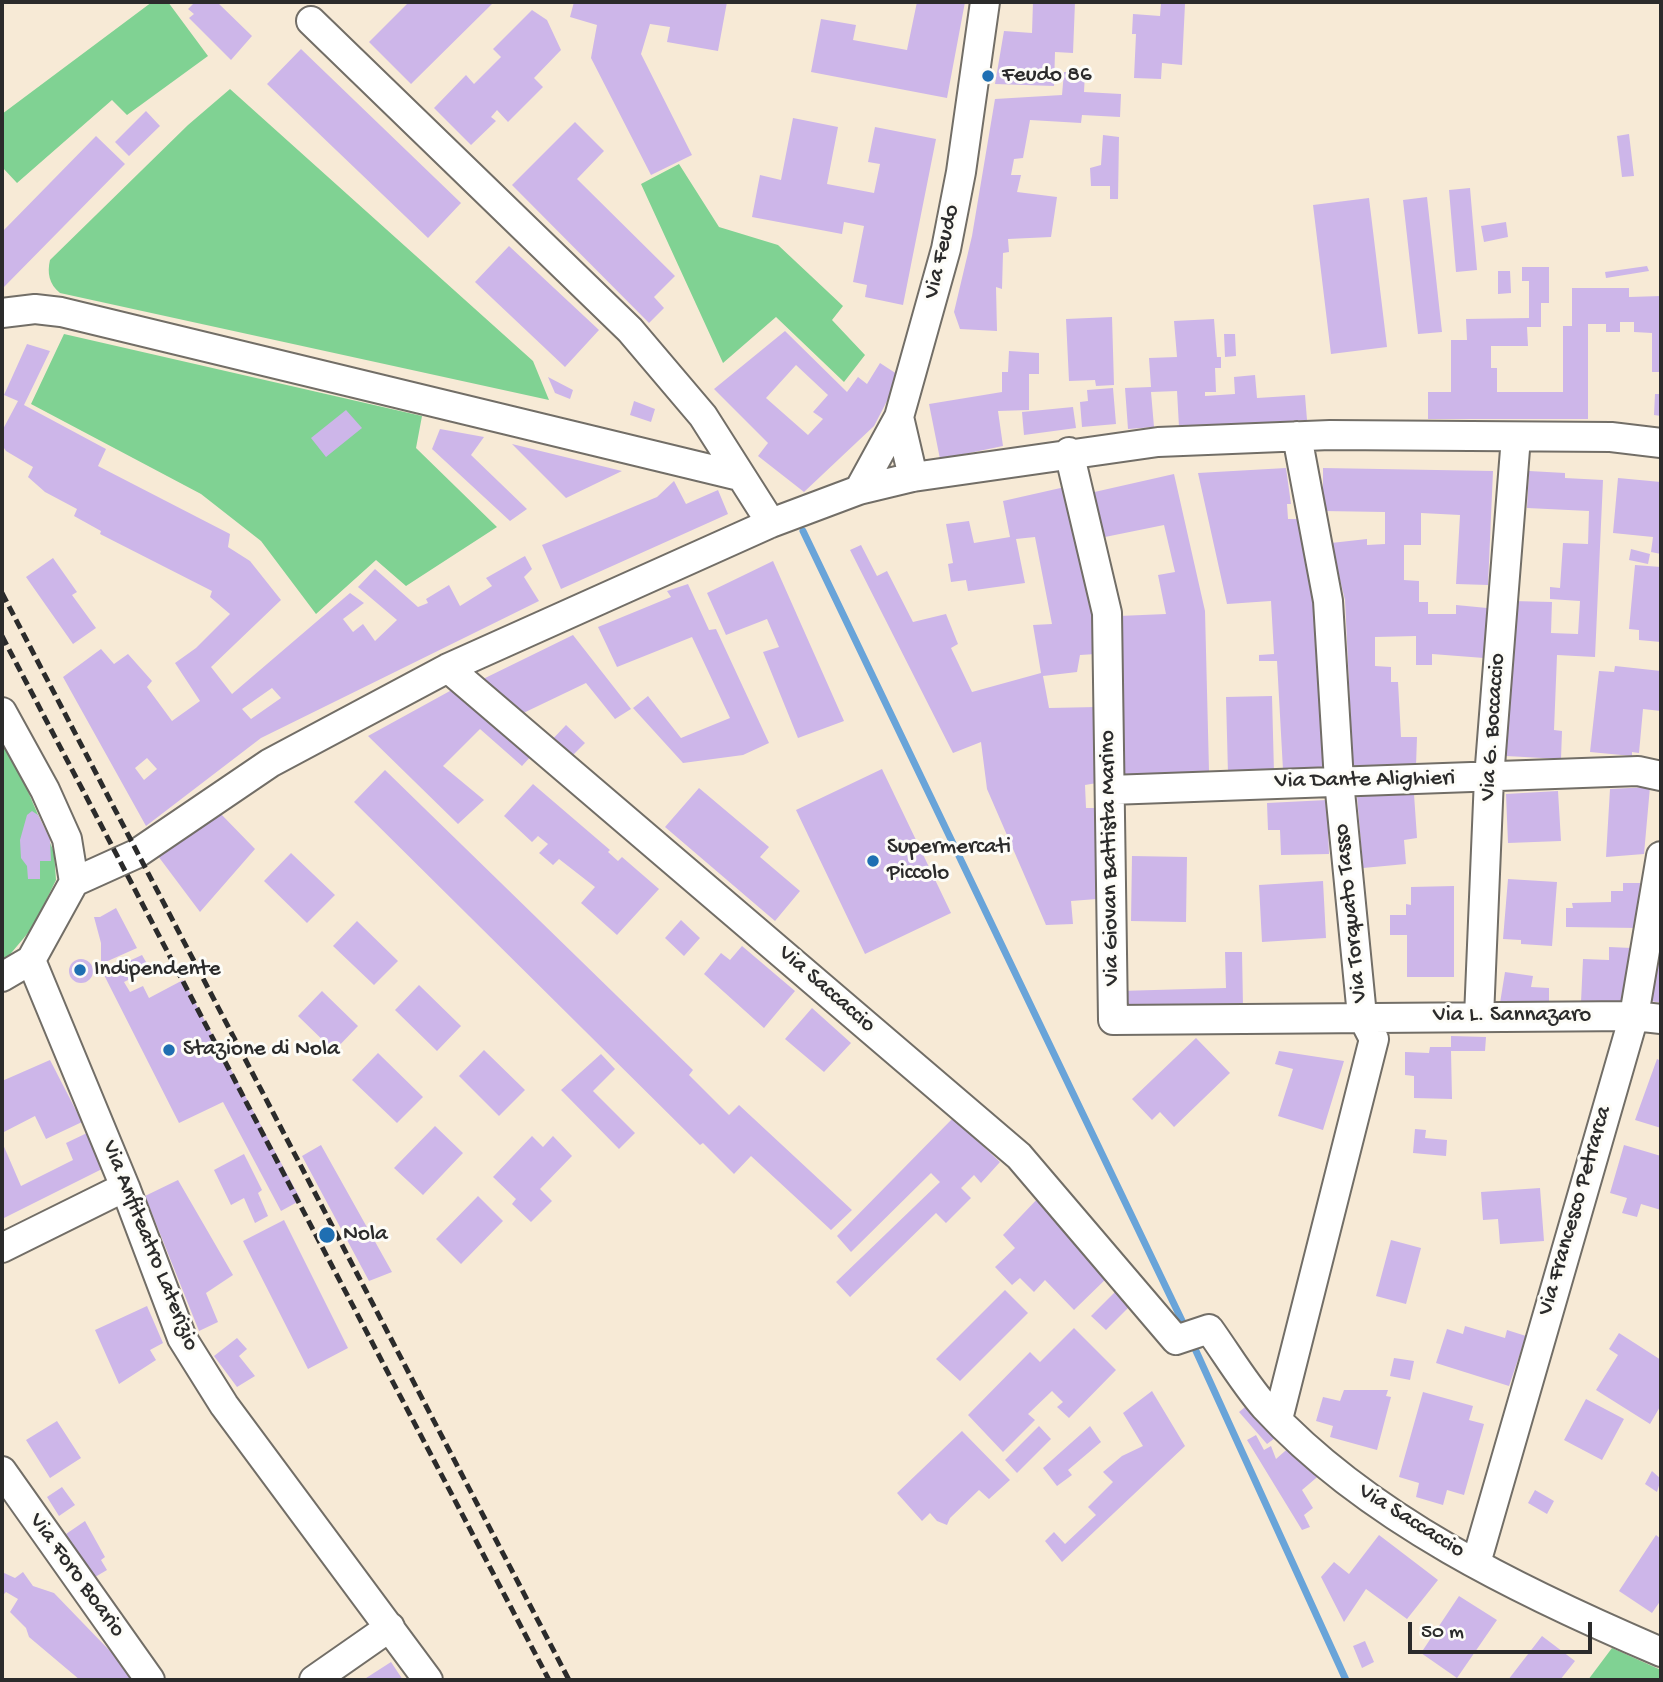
<!DOCTYPE html>
<style>
body{margin:0}
#map{position:relative;width:1663px;height:1682px;overflow:hidden;background:#f7ead6;font-family:"Gochi Hand",sans-serif}
canvas{display:block}
.frame{position:absolute;inset:0;border:4px solid #2b2b2b;pointer-events:none}
.scale{position:absolute;left:1408px;top:1622px;width:184px;height:32px;box-sizing:border-box;border:4px solid #2b2b2b;border-top:0;padding-left:9px;font-size:21px;line-height:24px;white-space:nowrap;color:#2b2b2b;-webkit-text-stroke:5px #fdfcf7;paint-order:stroke}
</style>
<div id="map">
<canvas width="1663" height="1682"></canvas>
<div class="frame"></div>
<div class="scale">50 m</div>
</div>
<script>
const ctx = document.querySelector('canvas').getContext('2d');
ctx.lineJoin = 'round';
function fillPath(path, color) { ctx.fillStyle = color; ctx.fill(path, 'evenodd'); }
function strokePath(path, color, width, dash) { ctx.strokeStyle = color; ctx.lineWidth = width; ctx.lineCap = dash ? 'butt' : 'round'; ctx.setLineDash(dash || []); ctx.stroke(path); }
function label(font, color, halo, rows, align = 'center') {
  ctx.font = font + ' "Gochi Hand",sans-serif'; ctx.lineWidth = 6; ctx.setLineDash([]); ctx.textBaseline = 'middle'; ctx.strokeStyle = halo; ctx.fillStyle = color; for (const [text, x, y, turn = 0] of rows) {
    ctx.save(); ctx.translate(x, y); ctx.rotate((+turn || 0) * Math.PI / 180); ctx.textAlign = isNaN(turn) ? turn : align; if (halo) ctx.strokeText(text, 0, 0); ctx.fillText(text, 0, 0); ctx.restore();
  }
}
fillPath(new Path2D(`
 M152,2h16l40,54 -81,59 -15,-15 -95,83 -15,-16v-53z
 M230,89l303,272 16,39 -489,-107c-11,-9 -13,-20 -10,-33l138,-135z
 M679,164l40,63 59,18 65,61 -11,14 33,35 -21,27 -68,-65 -53,46 -82,-179z
 M64,334l358,82 -6,32 81,79 -91,59 -30,-26 -60,54 -55,-73 -60,-47 -170,-90z
 M2,731l52,121 2,28 -23,47 -31,37z
 M1612,1648l49,22v10h-73z`), '#80d293');
strokePath(new Path2D(`
 M803,531l383,798
 M1191,1340l155,340`), '#69a4d9', 7);
fillPath(new Path2D(`
 M195,2h22l35,34 -21,24 -42,-42 5,-4 -6,-5z
 M409,2h85l-83,82 -42,-42z
 M574,2h153l-9,49 -51,-9 3,-15 -20,-3 -9,30 51,101 -41,20 -60,-117 6,-33 -27,-8z
 M917,2h48l-18,96 -136,-26 10,-53 35,6 -3,15 54,10z
 M1033,2h42l-2,51 -18,-1 -1,34 -59,-2 9,-53 28,2z
 M1161,3l24,1 -3,61 -20,-2 -1,16 -27,-1 2,-44h-4l1,-20 27,2z
 M532,10l15,10 14,30 -27,28 9,9 -35,35 -11,-12 -6,7 5,4 -25,24 -37,-37 32,-33 8,9 27,-27 -8,-8z
 M301,49l160,154 -33,35 -161,-154z
 M1064,72l21,1 -1,19 37,2 -1,23 -38,-2 -1,8 -51,-3 -7,38 -9,1 -3,16h10l-4,17 40,5 -6,40 -43,2 1,13 -6,1 -1,36 -6,-2 1,44 -37,-2 -6,-17 18,-76 23,-137 67,-4z
 M146,111l14,15 -31,30 -14,-14z
 M793,118l45,9 -11,57 47,9 6,-29 -12,-2 7,-35 61,12 -33,166 -38,-8 2,-12 -14,-3 11,-56 -20,-4 -2,12 -90,-17 8,-42 21,5z
 M575,122l29,29 -27,28 98,97 -21,21 10,11 -15,15 -137,-138z
 M1629,134l5,42 -12,1 -5,-41z
 M1103,135l16,2 -1,62h-8v-13h-19l-1,-18 11,-3z
 M96,136l29,28 -123,125v-57z
 M1470,188l7,82 -21,2 -7,-82z
 M1427,197l15,135 -24,2 -15,-134z
 M1369,198l18,149 -56,7 -18,-149z
 M1506,222l2,15 -24,5 -3,-16z
 M509,246l90,84 -34,37 -90,-85z
 M1647,266l2,5 -43,7 -1,-6z
 M1522,267h27v36h-8v24h-14l1,19h-37v22h6v24h66v-66h9v-38h57v9l32,-1v76h-9v-39l-18,-1v-10h-14v10h-14v-8h-18v95h-160v-27h23v-52h16l-1,-21 63,-1v-37h-7z
 M1498,271h12l1,22 -13,1z
 M1112,317l2,68 -18,1 -1,-6 -26,1 -3,-62z
 M1214,319l3,38h4v11h-6l1,24h-11v4l30,-2 -1,-17 21,-2 2,23 48,-3 2,25 -128,7 -2,-36 -26,1 3,35 -26,2 -3,-41 26,-1 -2,-29 28,-1 -3,-36z
 M785,331l62,61 11,-15 9,7 13,-21 20,13 -26,50 -70,66 -46,-36 10,-13 -54,-54zM796,365l32,30 -15,17 10,7 -15,16 -42,-37z
 M1224,334h11l1,22 -11,1z
 M27,344l23,7 -26,54 82,44 -8,17 132,68 -2,13 22,14 31,39 -70,67 21,27 118,-101 14,10 -21,16 10,13 10,-8 12,17 22,-21 -39,-33 17,-18 43,38 10,-4 -2,-4 23,-14 11,21 32,-20 -6,-8 39,-22 7,13 -8,8 15,24 -278,137 -115,88 -83,-149 38,-28 13,15 14,-10 24,27 -5,6 25,34 28,-20 -25,-38 21,-15 34,-34 -20,-17 2,-6 -112,-57 1,-3 -27,-15 3,-7 -32,-17 -17,-15 5,-10 -27,-16 -4,-6v-14l16,-30 -14,-6zM272,688l9,10 -30,21 -9,-10zM147,758l10,11 -13,11 -9,-12z
 M1009,351l30,2v21h-10v36l-31,1 5,35 -63,13 -11,-55 73,-12v-20h6z
 M548,377l25,13 -3,9 -15,-6z
 M1113,388l3,36 -34,3 -2,-25 8,-1 -1,-11z
 M1655,394h6v22l-7,-1z
 M634,401l21,8 -4,13 -21,-7z
 M1073,407l3,21 -52,7 -2,-23z
 M346,410l16,18 -36,29 -15,-19z
 M440,429l44,8 -13,18 56,54 -17,12 -78,-72z
 M512,444l110,27 -56,27z
 M1286,468l5,36h-4l1,15h9l17,79 9,169 -40,3 -6,-109h-18v-6l15,-1 -3,-53 -44,3 -29,-131z
 M1323,468l170,3 -5,114 -32,-1 4,-69 -39,-2v32h-17v35l15,1v21h9v12h28v-9l31,3 -3,50 -52,-4v11h-16v-29l-41,1v29l16,1v15h7l3,55h16l-1,29h-63l-8,-166 -14,-57 36,-4v6l18,-1v-32l-62,-1z
 M1529,471l36,2v5l38,2 -8,177 -38,-2 -3,75 8,1 -1,28 -55,-3 7,-155 39,1 -1,31 27,1 2,-33 -30,-2v-12l10,1 3,-45 25,1 1,-33 -62,-3z
 M1174,474l31,137 4,160 -90,4v-159l47,-2 -8,-39 17,-3 -11,-47 -64,13 -10,-45z
 M1618,478l43,4v72l-10,-2 2,-15 -40,-4z
 M674,481l12,23 32,-14 10,24 -167,75 -19,-44 115,-48z
 M1065,487l29,134 2,33 -16,1 -3,17 -34,4 6,32 48,-1v76l-12,2 1,23h12l-1,91 -26,2 2,23 -27,1 -59,-136 -6,-47 -28,11 -103,-203 11,-5 16,31 10,-5 26,51 33,-8 12,30 -7,4 21,44 69,-19 -8,-48 19,-1 -17,-87 -19,2 9,44 -57,8 -2,-11 -15,2 -3,-18 5,-1 -7,-39 23,-3 5,22 36,-6 -7,-36z
 M1631,549l19,5 -2,10 -19,-4z
 M53,558l24,34 -5,3 24,33 -23,16 -47,-67z
 M773,561l71,160 -46,17 -35,-86 16,-5 -12,-28 -41,16 -19,-42z
 M1635,565l26,2v75l-22,-2v-10l-10,-1z
 M688,584l21,46 7,-1 53,114 -26,12 -60,8 -50,-55 15,-12 33,42 49,-20 -38,-81 -75,30 -19,-40 73,-30 -4,-6z
 M573,635l58,74 -16,10 -29,-36 -71,34 -36,-36z
 M1615,666l46,5v40l-18,-2 -4,44 -7,-1v4l-42,-4 9,-81 15,1z
 M459,686l74,68 -11,12 -42,-37 -37,37 41,34 -26,24 -90,-88z
 M1272,696l2,77 -46,1 -2,-77z
 M566,725l19,18 -18,18 -19,-17z
 M882,769l69,144 -86,41 -69,-144z
 M385,770l308,300 -4,5 40,40 10,-10 113,105 -21,20 -80,-74 -17,18 -31,-31 -3,2 -346,-343z
 M533,784l77,66 -2,2 10,9 4,-4 37,32 -42,46 -36,-32 14,-16 -36,-28 -6,6 -14,-12 9,-9 -10,-8 -6,6 -28,-26z
 M1650,787l-6,67 -38,3 4,-68z
 M699,788l70,59 -9,10 40,34 -25,30 -110,-94z
 M1558,791l3,50 -53,2 -2,-49z
 M1414,794l3,44 -13,2 2,24 -43,4 -6,-72z
 M1327,800l2,54 -48,1 -1,-25h-12l-1,-27z
 M32,811l6,4 12,24 1,22h-11v18h-12l-1,-13 -6,-8 -1,-18 7,-25z
 M219,812l36,37 -55,63 -42,-56z
 M291,853l44,42 -28,28 -43,-42z
 M1132,856l55,1 -1,65 -55,-1z
 M1508,879l49,3 -5,64 -31,-2v-4l-18,-1z
 M1323,881l3,57 -64,4 -3,-57z
 M1623,883h17l-2,45 -72,-1v-19h7l-1,-5 39,-1v-11h12z
 M1454,886v91h-47v-42h-17v-20h16v-11l5,1v-18z
 M116,908l21,40 -36,16v-21l-7,-26h6z
 M681,920l19,18 -16,18 -19,-18z
 M357,921l41,40 -24,24 -41,-39z
 M742,946l53,45 -31,37 -60,-54 17,-21 9,7z
 M1609,947l23,1 -4,56 -47,-2 2,-43 26,1z
 M1225,952h17l1,55 -123,3 -1,-19 107,-3z
 M142,955l8,14 -26,13 6,10 13,-6 6,12 34,-18 118,220 -20,11 -58,-109 -44,21 -76,-150z
 M1660,956h1v47l-10,-2z
 M69 971a12 12 0 1 1 24 0a12 12 0 1 1-24 0Z
 M1505,972l28,4 -2,11 18,1v13l-49,2z
 M419,985l42,41 -24,25 -42,-41z
 M322,991l36,35 -24,25 -36,-35z
 M812,1008l39,35 -27,29 -39,-33z
 M1451,1036l35,1 -1,14h-34l1,48 -38,-1v-22l-9,-1v-23l24,1 1,-6h21z
 M1196,1038l34,35 -56,54 -14,-15 -8,8 -20,-21z
 M484,1050l41,40 -26,26 -40,-40z
 M1279,1051l65,10 -21,69 -45,-14 15,-47 -18,-5z
 M378,1053l45,44 -26,26 -45,-43z
 M601,1054l14,15 -22,22 42,42 -16,16 -58,-59z
 M1657,1059l4,2v67l-26,-8z
 M50,1060l32,62 -36,17 -11,-23 -33,17v-52z
 M953,1118l47,44 -19,21 -7,-8 -13,13 10,10 -25,25 -10,-10 -86,84 -14,-15 104,-100 -9,-9 -80,79 -14,-16z
 M435,1126l28,27 -40,42 -29,-27z
 M1415,1129l11,1 -1,8 22,2 -1,16 -33,-3z
 M87,1133l19,34 -104,52v-77l19,44 52,-26 -7,-17z
 M532,1136l11,11 10,-11 19,20 -32,33 12,12 -21,21 -19,-18 4,-5 -23,-22z
 M321,1145l71,127 -23,9 -67,-125z
 M1624,1145l37,11v54l-20,-6 -4,13 -15,-4 5,-15 -17,-5z
 M244,1154l18,36 -4,3 10,23 -13,7 -11,-25 -13,7 -17,-35z
 M178,1180l55,95 -27,18 12,29 -19,9 -54,-135z
 M1540,1188l4,53 -44,3 -2,-25 -15,1 -2,-28z
 M1041,1195l70,79 -37,36 -29,-30 -11,12 -14,-14 -8,7 -17,-18 20,-19 -12,-13z
 M478,1196l25,25 -42,43 -25,-25z
 M284,1220l64,128 -40,21 -65,-128z
 M1391,1240l30,8 -15,56 -30,-8z
 M1119,1288l15,14 -28,28 -15,-14z
 M1005,1290l23,23 -68,68 -24,-22z
 M147,1306l16,37 -13,7 6,10 -37,24 -24,-54z
 M1465,1326l40,12 2,-8 19,6 -17,50 -73,-23 11,-34 16,5z
 M1074,1328l42,42 -47,48 -12,-11 6,-5 -11,-11 -24,23 7,6 -32,32 -35,-37 62,-63 10,10z
 M1619,1333l42,27v45l-11,19 -54,-34 22,-35 -9,-6z
 M237,1338l10,11 -8,7 16,20 -18,11 -23,-31z
 M1394,1358l20,3 -4,19 -20,-4z
 M1344,1390h44l-2,6 5,1 -14,53 -47,-13 3,-11 -17,-5 7,-24 17,4z
 M1152,1391l33,55 -123,116 -17,-21 9,-9 11,12 31,-29 -8,-8 25,-25 -10,-10 19,-16 21,-10 -20,-33z
 M1423,1392l50,14 -4,14 15,4 -20,71 -17,-5 -4,15 -27,-8 3,-14 -20,-6z
 M1586,1399l38,20 -22,41 -38,-20z
 M1250,1403l29,32 -12,9 -28,-32z
 M57,1421l24,37 -31,20 -24,-38z
 M1039,1426l12,13 -34,34 -12,-13z
 M1090,1426l11,16 -33,28 4,5 -15,11 -14,-18z
 M962,1431l48,49 -21,19 -10,-9 -29,28 -3,7 -10,-4 -7,-8 -8,8 -25,-28z
 M1256,1435l8,15 7,-4 5,13 17,-15 29,29 -20,17 11,18 -9,7 6,12 -8,3 -55,-90z
 M1652,1471l9,8 -4,13 -12,-8z
 M62,1487l13,18 -16,11 -12,-19z
 M1535,1490l19,11 -7,13 -19,-11z
 M85,1521l20,36 -4,3 6,10 -12,7 -29,-43z
 M1379,1535l59,45 -31,39 -41,-30 -22,33 -23,-45 13,-15 15,12z
 M1656,1535l5,4v61l-9,13 -33,-22z
 M2,1572l13,6 8,-6 10,14 21,7 84,87h-58l-51,-43 -3,-9 -16,-16 8,-13 -12,-7 -4,4z
 M1459,1596l38,24 -40,58 -36,-25z
 M1542,1636l33,25 -15,19h-52z
 M1365,1641l9,21 -12,6 -9,-22z
 M391,1662l12,18h-40z`), '#cdb6e9');
const minor = new Path2D(`
 M311,21l319,309 73,86 68,107
 M2,313l33,-4 26,3 678,164
 M899,417l14,60
 M1069,452l38,161 6,407 521,-4 27,3
 M859,490l40,-73 47,-168 15,-77 24,-170
 M448,668l571,488 157,184 33,-11c18,25 35,54 56,78 103,112 258,186 396,245
 M2,712l43,78 22,49 7,43 -43,78 -29,17
 M1110,790l528,-19 23,5
 M74,882l62,-28 134,-91 178,-95 323,-145 88,-33 54,-13 245,-35 172,-7 281,2 50,6
 M31,960l94,227 57,151 42,67 204,275
 M1479,1017l10,-239 27,-341
 M2,1248l123,-61
 M1278,1419l96,-380 -12,-23 -23,-235 -11,-180 -31,-165
 M2,1471l148,209
 M1476,1563l158,-547 27,-160
 M314,1680l76,-53`);
strokePath(minor, '#726e67', 32);
strokePath(minor, '#fff', 28);
strokePath(new Path2D(`
 M2,593l567,1087
 M2,636l547,1044`), '#2b2b2b', 5, [10, 5]);
for (const [x, y, r, color] of [
 [988,76,7,"#1f6fb2"],
 [873,861,7,"#1f6fb2"],
 [80,970,7,"#1f6fb2"],
 [169,1050,7,"#1f6fb2"],
 [327,1235,9,"#1f6fb2"]
]) { const dot = new Path2D(); dot.arc(x, y, r, 0, 2 * Math.PI); ctx.fillStyle = color; ctx.fill(dot); strokePath(dot, '#fdfcf7', 2.5); }
label('23px', '#2b2b2b', '#fdfcf7', [
 ["Feudo 86",1002,76],
 ["Supermercati",887,848],
 ["Piccolo",887,874],
 ["Indipendente",94,970],
 ["Stazione di Nola",183,1050],
 ["Nola",343,1235]
], 'left');
label('23px', '#2b2b2b', '#fdfcf7', [
 ["Via Feudo",943,252,-77],
 ["Via G. Boccaccio",1494,727,-86],
 ["Via Dante Alighieri",1365,781,-1],
 ["Via Giovan Battista Marino",1111,858,-91],
 ["Via Torquato Tasso",1352,913,-96],
 ["Via Saccaccio",826,990,41],
 ["Via L. Sannazaro",1512,1016],
 ["Via Francesco Petrarca",1576,1211,-74],
 ["Via Anfiteatro Laterizio",149,1246,68],
 ["Via Saccaccio",1411,1522,32],
 ["Via Foro Boario",76,1576,54]
]);
</script>
